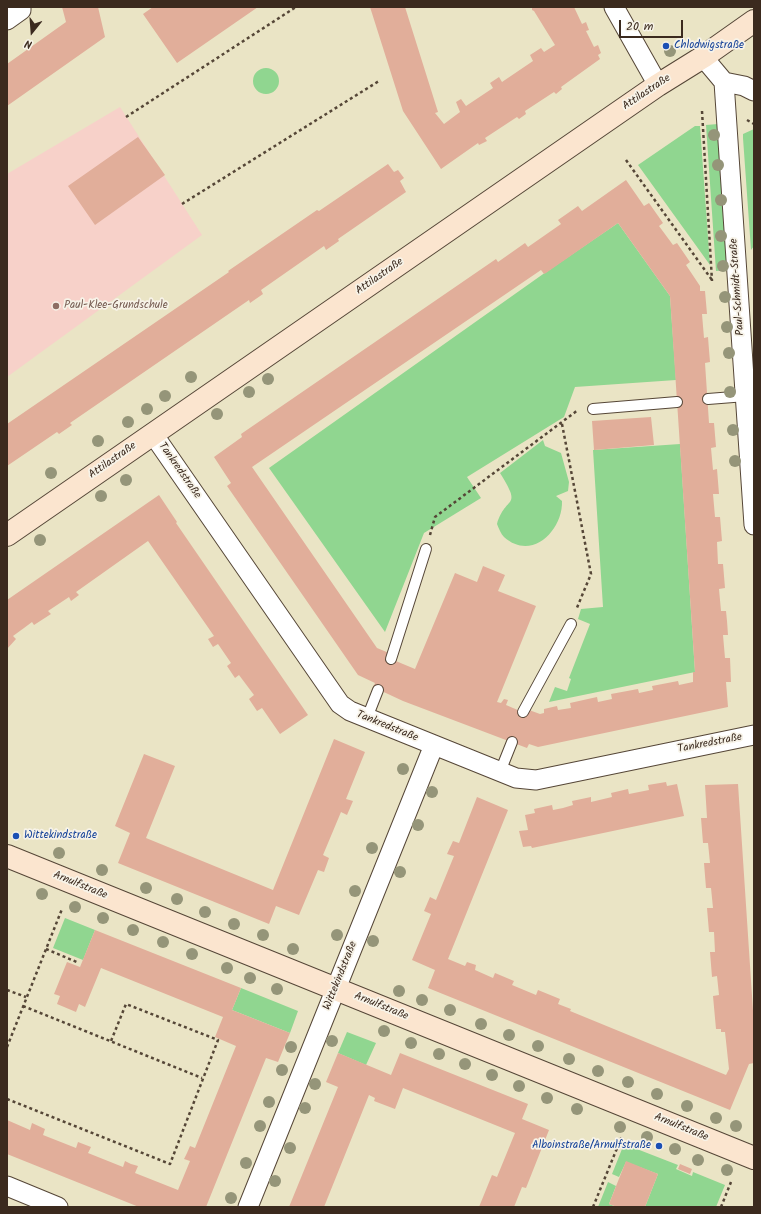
<!DOCTYPE html>
<meta charset="utf-8">
<style>
body{margin:0}
#map{position:relative;width:761px;height:1214px;overflow:hidden;background:#eae4c5;font-family:Kalam,sans-serif}
canvas{display:block}
.frame{position:absolute;inset:0;border:8px solid #3b2a1e;pointer-events:none}
.north{position:absolute;left:12px;top:12px;width:40px;height:40px;-webkit-text-stroke:3px #f7f3e8;paint-order:stroke;rotate:197deg;font-size:11px;font-weight:700;line-height:16px;text-align:center;color:#3b2a1e}
.north::after{content:'';display:block;margin:auto;width:14px;height:18px;background:#3b2a1e;clip-path:polygon(50% 0,100% 100%,50% 72%,0 100%)}
.scale{position:absolute;left:619px;top:20px;width:64px;height:18px;box-sizing:border-box;border:2px solid #3b2a1e;border-top:0;padding-left:5px;font-size:12px;line-height:14px;white-space:nowrap;color:#3b2a1e;-webkit-text-stroke:3px #f7f3e8;paint-order:stroke}
</style>
<div id="map">
<canvas width="761" height="1214"></canvas>
<div class="frame"></div>
<div class="north">N</div>
<div class="scale">20 m</div>
</div>
<script>
const ctx = document.querySelector('canvas').getContext('2d');
ctx.lineJoin = 'round';
function fillPath(path, color) { ctx.fillStyle = color; ctx.fill(path, 'evenodd'); }
function strokePath(path, color, width, dash) { ctx.strokeStyle = color; ctx.lineWidth = width; ctx.lineCap = dash ? 'butt' : 'round'; ctx.setLineDash(dash || []); ctx.stroke(path); }
function label(font, color, halo, rows, align = 'center') {
  ctx.font = font + ' Kalam,sans-serif'; ctx.lineWidth = 3.5; ctx.setLineDash([]); ctx.textBaseline = 'middle'; ctx.strokeStyle = halo; ctx.fillStyle = color; for (const [text, x, y, turn = 0] of rows) {
    ctx.save(); ctx.translate(x, y); ctx.rotate((+turn || 0) * Math.PI / 180); ctx.textAlign = isNaN(turn) ? turn : align; if (halo) ctx.strokeText(text, 0, 0); ctx.fillText(text, 0, 0); ctx.restore();
  }
}
fillPath(new Path2D(`
 M120,107l82,128 -195,142v-203z`), '#f7d1c9');
fillPath(new Path2D(`
 M253 81a13 13 0 1 1 26 0a13 13 0 1 1-26 0Z
 M718,124l10,146 -12,1 -10,-146z
 M695,126h5l10,139 -72,-100z
 M754,129v117l-3,4 -8,-112v-4z
 M618,223l52,73 6,84 -101,7 -11,30 -97,60 14,21 -57,35 -39,99 -116,-164 277,-196z
 M543,440l2,6 16,7 8,29 -1,9 -12,5 6,5c1,29 -30,61 -58,36 -3,-3 -5,-8 -7,-13 9,-30 26,-14 3,-51z
 M680,444l15,228 -146,30 6,-15 12,4 4,-12 -2,-1 21,-54 -12,-5 3,-10 22,-2 -10,-157z
 M65,918l30,12 -12,30 -30,-12z
 M241,988l57,23 -8,22 -58,-23z
 M347,1032l29,11 -10,22 -28,-12z
 M624,1144l54,21 -2,4 16,7 1,-4 32,13 -9,22h-71l13,-33 -32,-12 -7,15 -7,-3z
 M608,1182l8,4 -7,18 8,3h-19z`), '#90d690');
fillPath(new Path2D(`
 M62,7h36l7,30 -98,69v-42l59,-42z
 M153,7h105l-81,56 -34,-49z
 M370,7h35l33,105 -3,1 9,11 16,-12 -4,-10 5,-3 5,7 27,-18 -3,-5 9,-6 3,5 31,-21 -3,-6 11,-7 3,4 11,-7 -21,-34 -2,-1v-3h42l8,17 4,-2 3,8 -3,1 8,16 4,-2 3,8 -3,2 2,4 -39,28 1,2 -6,5 -2,-2 -29,19 1,3 -7,5 -2,-2 -32,21 2,3 -8,4 -1,-2 -37,26 -38,-58z
 M138,137l27,38 -70,50 -27,-39z
 M388,164l6,8 4,-2 6,8 -4,3 6,11 -68,47 1,2 -13,9 -2,-4 -63,44 2,4 -13,9 -1,-3 -179,123 2,2 -13,9 -2,-2 -50,34v-42l222,-152 -1,-1 89,-61 2,1z
 M626,180l18,26 5,-3 14,20 -4,3 14,19 4,-2 13,19 -4,3 14,21v5h5l2,23h-5l2,24 4,-1 1,13 1,12 -5,1 4,60h5l2,24 -5,1 2,22 4,-1 2,25h-6l2,23h5l2,24 -5,1 1,22h5l2,24 -6,1 2,22h5l1,10 1,14h-5l2,23h5l1,24h-5l2,25 -190,40 -9,-3 -2,4 -124,-47 -30,-14 2,-4 -17,-8 -131,-189 4,-3 -17,-26 28,-20 -1,-3 255,-175 2,3 27,-19 3,4 33,-23 -3,-4 20,-14 4,5zM618,223l52,73 25,376h-2v10l-14,3 -1,-4 -26,5 1,4 -14,3 -1,-4 -27,5 1,5 -14,3 -1,-5 -27,6 1,5 -13,2 -1,-4 -13,3v4l-4,1 -11,-4 -2,4 -21,-9 2,-5 -4,-1 -3,4 -4,-1 39,-96 -38,-15 7,-16 -22,-9 -6,16 -22,-9 -40,96 -24,-10 -2,-6 -12,-5 -125,-181 289,-197 3,4 2,-1z
 M651,417l3,28 -60,5 -2,-29z
 M159,495l18,27 -1,1 132,192 -28,19 -18,-26 -5,3 -8,-12 5,-4 -15,-20 -4,3 -8,-12 4,-3 -13,-19 -5,3 -5,-8 6,-3 -66,-95 -72,51 3,3 -8,6 -2,-4 -21,14 3,3 -17,11 -2,-3 -8,6 -11,8 3,3 -9,10v-49z
 M334,739l31,13 -19,47 7,2 -6,14 -6,-3 -18,43 6,3 -5,14 -6,-2 -19,45 -23,-9 -7,18 -151,-61 12,-30 -15,-7 29,-72 31,12 -29,72 127,52z
 M666,782l1,4 10,-2 7,32 -152,32 -1,-2 -8,1 -4,-16 9,-1 -3,-15 10,-2 -1,-4 18,-4 1,5 10,-2 10,-3 -1,-4 19,-4v5l21,-5 -1,-4 17,-4 1,5 20,-4 -1,-5z
 M738,784l16,242v37l-5,1 -19,46 -302,-122 7,-18 -23,-10 19,-46 -7,-3 6,-14 6,3 18,-44 -7,-2 6,-13 6,2 18,-46 31,13 -60,149 17,7 2,-4 9,3 -1,5 18,8 2,-5 19,8 -2,4 24,10 2,-5 22,9 -2,5 13,5 -1,2 156,64 3,-6 -4,-37h-4v-3h-5l-3,-33 6,-1 -2,-19 -5,1 -2,-25h5l-1,-20h-5l-2,-24h6l-2,-20h-5l-2,-25h6l-2,-20h-5l-2,-25h6l-2,-33z
 M95,930l146,58 -9,22 58,23 -12,29 -12,-4 -60,149h-67l-132,-53v-34l23,10 2,-7 13,6 -2,6 33,13 2,-6 13,5 -3,6 35,14 2,-6 6,3 7,2 -3,7 43,17 12,-29 -6,-2 3,-6 3,-7 5,2 41,-102 -21,-9 8,-20 -122,-49 -16,39 -6,-3 -3,8 -19,-8 3,-8 -6,-2 13,-32 13,5z
 M338,1053l53,22 9,-22 128,51 -6,15 27,11 -23,58 -4,-1 -8,20h-35l13,-32 5,2 18,-44 -112,-45 -8,21 -21,-8 1,-3 -6,-3 -45,112h-35l49,-120 -12,-5z
 M626,1161l32,13 -13,33h-28l-8,-3z
 M680,1164l12,5 -2,5 -12,-5z`), '#e1ae9a');
const service = new Path2D(`
 M708,399l38,-3
 M593,409l84,-7
 M391,659l35,-110
 M523,712l48,-88
 M367,718l11,-28
 M500,772l12,-30`);
const minor = new Path2D(`
 M614,7l44,78
 M7,20l14,-10v-3
 M703,57l21,25 30,443
 M724,82l20,4 10,5
 M153,434l187,270 10,7 166,67 20,2 218,-45
 M7,1186l51,21
 M248,1207l186,-462`);
const secondary = new Path2D(`
 M7,535l651,-450 45,-28 51,-36
 M7,856l747,302`);
strokePath(service, '#554637', 12);
strokePath(minor, '#554637', 21);
strokePath(secondary, '#554637', 24);
strokePath(new Path2D(`
 M702,111l10,170
 M126,117l170,-110
 M747,120l7,4
 M626,160l86,120
 M182,204l197,-123
 M562,424l29,150 -15,36
 M430,535l5,-18 143,-107
 M46,949l33,14
 M7,990l19,7
 M23,1006l179,72
 M7,1047l55,-138
 M7,1099l163,65 48,-124 -92,-36 -15,37
 M593,1207l29,-71
 M721,1207l10,-25`), '#554637', 2.5, [3, 3]);
strokePath(service, '#fff', 10);
strokePath(minor, '#fff', 19);
strokePath(secondary, '#fbe5cf', 22);
ctx.fillStyle = '#959579';
for (const [x, y] of [
 [670,51],
 [714,135],
 [718,165],
 [721,200],
 [721,236],
 [723,266],
 [725,297],
 [727,327],
 [729,353],
 [191,377],
 [268,379],
 [249,392],
 [730,392],
 [165,396],
 [147,409],
 [217,414],
 [128,422],
 [733,430],
 [98,441],
 [735,461],
 [51,473],
 [126,480],
 [101,496],
 [40,540],
 [403,769],
 [432,792],
 [418,825],
 [372,848],
 [59,853],
 [102,870],
 [400,872],
 [146,888],
 [355,891],
 [42,894],
 [177,899],
 [75,907],
 [205,912],
 [103,918],
 [234,924],
 [133,930],
 [263,935],
 [337,935],
 [373,941],
 [163,942],
 [293,949],
 [192,954],
 [227,968],
 [250,978],
 [277,989],
 [399,991],
 [422,1000],
 [450,1010],
 [481,1024],
 [384,1031],
 [509,1035],
 [332,1041],
 [411,1043],
 [538,1046],
 [291,1047],
 [439,1054],
 [569,1059],
 [465,1064],
 [282,1070],
 [598,1071],
 [492,1075],
 [628,1082],
 [315,1084],
 [519,1086],
 [657,1094],
 [547,1098],
 [269,1102],
 [687,1106],
 [305,1108],
 [577,1109],
 [716,1118],
 [260,1126],
 [736,1126],
 [620,1127],
 [647,1137],
 [290,1148],
 [675,1149],
 [698,1160],
 [246,1163],
 [727,1170],
 [275,1181],
 [231,1198]
]) { ctx.beginPath(); ctx.arc(x, y, 6, 0, 2 * Math.PI); ctx.fill(); }
for (const [x, y, r, color] of [
 [666,46,4,"#1a4fb4"],
 [56,306,4,"#8d6e63"],
 [16,836,4,"#1a4fb4"],
 [659,1146,4,"#1a4fb4"]
]) { const dot = new Path2D(); dot.arc(x, y, r, 0, 2 * Math.PI); ctx.fillStyle = color; ctx.fill(dot); strokePath(dot, '#f7f3e8', 1.5); }
label('11px', '#164399', '#f7f3e8', [
 ["Chlodwigstraße",674,46],
 ["Wittekindstraße",24,836],
 ["Alboinstraße/Arnulfstraße",651,1146,"right"]
], 'left');
label('11px', '#3b2a1e', '#f7f3e8', [
 ["Attilastraße",647,93,-34],
 ["Attilastraße",380,277,-35],
 ["Paul-Schmidt-Straße",738,287,-94],
 ["Attilastraße",113,461,-35],
 ["Tankredstraße",179,471,55],
 ["Tankredstraße",387,727,22],
 ["Tankredstraße",710,744,-11],
 ["Arnulfstraße",80,886,22],
 ["Wittekindstraße",341,976,-68],
 ["Arnulfstraße",381,1007,22],
 ["Arnulfstraße",681,1128,22]
]);
label('11px', '#785e54', '#f7f3e8', [
 ["Paul-Klee-Grundschule",64,306]
], 'left');
</script>
